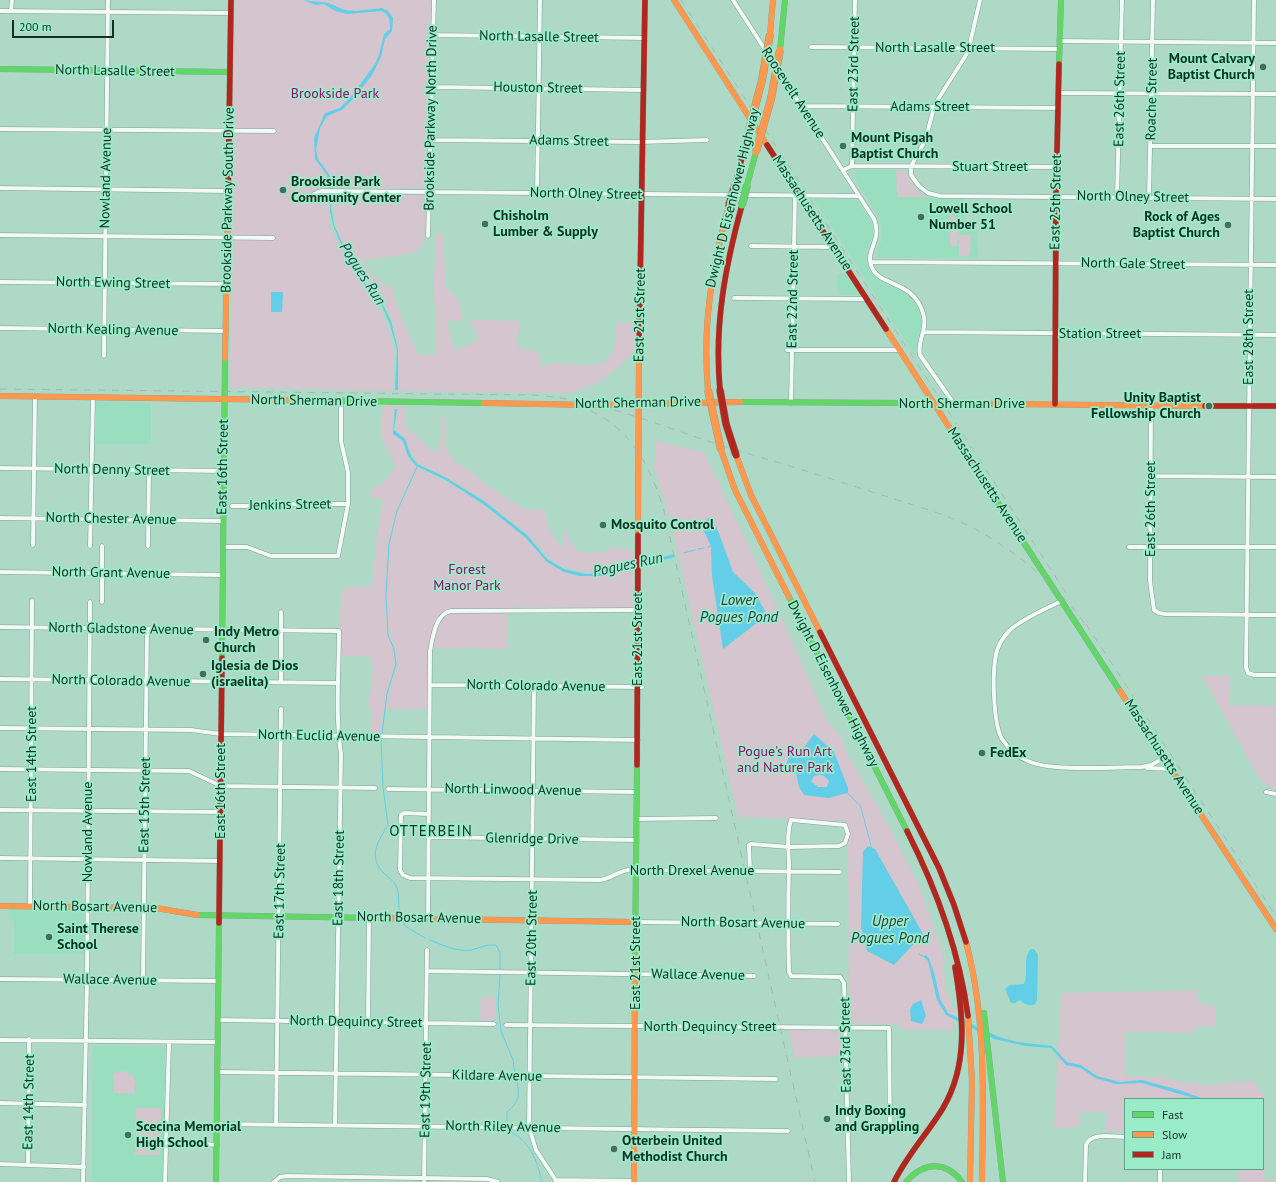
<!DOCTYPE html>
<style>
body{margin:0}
#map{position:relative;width:1276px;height:1182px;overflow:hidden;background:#add9c6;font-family:"PT Sans",sans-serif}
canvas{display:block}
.legend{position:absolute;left:1124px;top:1098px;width:140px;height:72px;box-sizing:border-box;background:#9aecc8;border:1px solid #63a287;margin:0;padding:5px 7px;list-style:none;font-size:12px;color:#103225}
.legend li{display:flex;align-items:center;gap:8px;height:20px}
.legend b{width:20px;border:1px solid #63a287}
.scale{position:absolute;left:12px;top:20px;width:102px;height:18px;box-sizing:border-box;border:2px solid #103225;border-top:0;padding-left:5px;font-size:12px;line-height:14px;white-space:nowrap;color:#103225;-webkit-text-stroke:3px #9aecc8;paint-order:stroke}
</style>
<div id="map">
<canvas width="1276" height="1182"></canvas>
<ul class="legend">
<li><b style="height:5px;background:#63d668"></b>Fast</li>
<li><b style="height:5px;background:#ff974d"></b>Slow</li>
<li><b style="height:5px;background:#b3261e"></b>Jam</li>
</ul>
<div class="scale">200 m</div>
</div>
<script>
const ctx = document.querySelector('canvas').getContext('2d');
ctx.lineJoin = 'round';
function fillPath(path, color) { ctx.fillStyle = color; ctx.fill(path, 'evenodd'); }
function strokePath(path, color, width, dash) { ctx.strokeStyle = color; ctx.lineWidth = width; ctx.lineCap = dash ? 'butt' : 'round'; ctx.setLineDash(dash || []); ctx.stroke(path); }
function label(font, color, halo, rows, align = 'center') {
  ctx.font = font + ' "PT Sans",sans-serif'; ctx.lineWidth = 3.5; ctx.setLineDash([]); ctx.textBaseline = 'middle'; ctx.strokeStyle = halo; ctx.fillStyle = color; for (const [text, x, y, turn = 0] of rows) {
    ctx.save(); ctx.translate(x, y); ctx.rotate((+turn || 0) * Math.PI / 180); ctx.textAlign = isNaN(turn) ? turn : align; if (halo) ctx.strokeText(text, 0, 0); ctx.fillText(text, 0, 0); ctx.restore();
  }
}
fillPath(new Path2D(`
 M856,170h49l9,16 14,11 13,2h23v31h13l1,28 -101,-1v-8l5,-10 -1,-16 -6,-13 -19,-29z
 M814,199l43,1 14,22 2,7 -1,9 -7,15 2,11 5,10 10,9 22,9 9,7 6,11 3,10 1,9 -6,18 -1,10z
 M837,274h10l14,21h-23z
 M96,402l55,1v41h-55z
 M10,909l74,1v44h-70v-33l-4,-3z
 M93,1046l72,1 -1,135h-72z`), '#98debf');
fillPath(new Path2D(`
 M235,0h196l-4,188 -98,1v36l31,58 20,26 8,18 6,24 -1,40 -163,-4z
 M896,170h8l13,20 10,7h-30z
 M335,195h92l-3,45 -6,12 -56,9c7,13 17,20 30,27 5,23 17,44 26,67h17l1,-45 -3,-12 3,-64 7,1 3,54c13,6 16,19 15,32h-14l4,20 6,9 21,-10 -2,-9 -7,-11 51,1 -3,27 19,3 5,7 -1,7c5,0 11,-2 16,-2 20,0 53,12 59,-18 2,-7 1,-15 1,-22l21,-1 -1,27c-24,24 -33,36 -67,44l-171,-2c1,-30 2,-62 -15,-89 -5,-7 -13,-13 -18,-20 -18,-25 -36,-57 -30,-87z
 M950,215h4l5,7 -1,24h-8z
 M959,235h12l-1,20 -11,2z
 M384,406h11l-3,23 1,5 9,7 6,16 8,10 -20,45 -8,32 -3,52 3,39 6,15 1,14 -13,53 -1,16 -11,-1 2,-16 -4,-17 4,-13 -1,-10 2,-8 -4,-12h-28v-21l-2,-13 4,-34 29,-2 4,-43 7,-44 -11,-1v-9l11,-6 12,-15c-2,-15 -5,-11 -10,-22 -7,-13 -4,-26 -1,-40z
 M398,406h6l2,21 27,24 7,-2 2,-32 4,1v31l12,15 13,7 9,9 28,19 17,10 20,1c2,15 5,27 18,36v-10l3,-8 4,13 8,11c11,2 19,0 30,0v-4l25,2v14l-29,7 -18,2 -27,-8 -10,-6 -22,-25 -45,-35 -43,-25 -21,-10 -7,-10 -6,-16 -10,-8z
 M656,441l48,11 50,105 74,165 13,14 6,18 42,72 29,57 24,67 4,41 7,16v23h-48l-9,-6 -47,-1 -1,-187 -3,-15 -107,-4 -68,-299 -16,-50z
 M417,467c39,19 75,41 107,70 15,13 22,28 41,35 24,9 45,3 69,-4v40l-126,-1v42l-75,-1 7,-25 -2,-2 -9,27 -1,61h-43l12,-45 -2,-15 -6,-14 -3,-39 3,-52 8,-32z
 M1202,676h27v29l47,1v84l-10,-6 -7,-6z
 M1198,990l-2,11 19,6v19l-21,1 -1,6 -68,-1v44l37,1 22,5 25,3 44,-5 6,11 5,2v86l12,1v2h-36l-3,-13h26v-70h-138v32h-19l1,-19h-27v15l-26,1 7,-135z
 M481,997h15v23h-16z
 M789,1030l51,1 5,4 -1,21 -49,2z
 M123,1071l8,3 5,7 -2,13 -20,-1v-20z
 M136,1108h25l-1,47h-25z`), '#d4c5cf');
fillPath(new Path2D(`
 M303,0l26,3 15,7 12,1 26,-3 6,3 5,7 -1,13 -7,8 -4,18 -9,18 -17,22 -13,13 -15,6 -7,12 -4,22 2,9 12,17 4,8 -3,23 3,18 18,39 12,18 18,21 9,18 7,29v40h-3l2,-40 -7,-26 -9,-20 -20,-24 -22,-40 -6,-15 -3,-14v-24l-3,-12 -12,-16 -1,-21 11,-25 15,-5 13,-14 22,-30 4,-9 5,-21 6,-5c0,-8 0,-13 -8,-18l-35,3 -12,-3 -11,-7 -8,1z
 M271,292h12l-1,20h-11z
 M395,409h2l-3,21 11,9 6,17 6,8 28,13 39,24 44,35 19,23 17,10 22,5 16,-1 72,-19 1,3 -74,19h-21l-16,-4 -17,-10 -22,-25 -42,-33 -37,-24 -30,-14 -8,-10 -5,-15 -10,-7z
 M708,518l9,10 16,44 22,21 12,22 -44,34 -11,-73 -1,-30 -10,-21z
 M814,734l20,18 14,36v5l13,13 11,42 3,1 48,85 -29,31 -27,-14 -6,-24 2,-75 5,-6 3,1 -11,-41 -13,-13 -18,5 -25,-3 -5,-8 -4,-18 -9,-4 5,-14 6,-1 3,3zM820,775l4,1 5,5 -2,6h-9l-7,-6 3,-5z
 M1031,949h3l4,6 -1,45 -2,4c-9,3 -9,0 -15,-4l-5,3h-4l-6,-14 5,-4 14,-1c5,-10 -2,-27 7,-35z
 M926,955l3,3 5,15 6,26 8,14 51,24 18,5 35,4 15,16 14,3 16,11 23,6 22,-2 37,10 25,9h-7l-55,-16 -26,1 -21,-6 -14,-10 -15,-3 -15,-17 -25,-2 -32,-7 -48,-24 -9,-15 -9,-39 -4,-4z
 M921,1000l5,16 -4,8 -11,-3 -1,-11 3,-6z`), '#63cee7');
strokePath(new Path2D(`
 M708,547l3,-1
 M698,549l6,-1
 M684,553l11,-3
 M382,734l5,-40 9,-30 -2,-15 -6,-14 -2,-39 3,-52 8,-33 20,-44
 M381,739l2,48 5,38c-8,14 -20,28 -7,45 5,6 13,10 16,18 3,9 0,19 4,28
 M403,922l2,4 20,12
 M430,940c12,5 27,12 41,10 9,-2 15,-6 25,-5l4,8v16
 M919,954l6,3
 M500,975l-2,29 3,27 12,29 2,13
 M507,1124v-12c13,-11 13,-18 9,-33
 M507,1130c23,10 30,30 35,52`), '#63cee7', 1);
const street = new Path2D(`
 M733,0l141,219c9,22 -10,31 -2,49 9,19 41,12 51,45 5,16 -6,28 -3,42l34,49
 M980,0l-12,52 -33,52 -10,37 -14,25v9l8,11 9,7 12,3 336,3
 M1254,0l-8,667 2,6 6,2h22
 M0,11l231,2
 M11,11l1,-11
 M433,35l211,3
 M1059,41l217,2
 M811,47l248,2
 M432,87l212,3
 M1058,93l218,1
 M802,106l256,2
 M0,129l274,2
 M431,140l209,2 67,-2
 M1151,146h125
 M852,166l205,1
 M843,170l9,-4 3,-166
 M0,188l228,3
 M537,193l3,-193
 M314,194l7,-3 538,5
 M1117,197l5,-197
 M1149,198l4,-198
 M0,235l273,3
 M428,236l6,-236
 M751,246l83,1
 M871,262l405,3
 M0,282l227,2
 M734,298l133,1
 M0,328l226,3
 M924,332l352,3
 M787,350h113
 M104,356l4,-356
 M791,403l4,-208
 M1151,405l-1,176 4,29 5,3 6,1 111,1
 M0,468l223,3
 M1151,476l125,1
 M232,506h30l9,-2h77
 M0,518l223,3
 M33,545l2,-148
 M90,546l3,-148
 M148,546l1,-76
 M223,547h24l24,9h67l10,-52v-32l-7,-31v-39
 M1129,547h147
 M0,572l222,3
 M1061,601c-15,8 -40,18 -52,30 -6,6 -12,16 -13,24 -4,18 -3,68 6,84 6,9 16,18 26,22 24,11 86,6 114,6l9,-2 13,-7
 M102,602v-56
 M0,627l339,4c0,41 -4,83 2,123l-6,371
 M0,679l338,4
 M281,682v-70
 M430,685l212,2
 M534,687l-5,440 7,23 21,32
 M0,728l191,2 30,4 417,6
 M1147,768l25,1
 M0,769l189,2 32,15 154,2
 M388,789l249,3
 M1266,792l10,2
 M0,810l221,2
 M429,814l-25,-1 -3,2 -1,55 3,5 7,3 190,2c10,-1 17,-8 28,-10l212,2
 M637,819l79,-1
 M428,837l209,3
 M0,858l220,3
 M750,871l-1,-26 2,-1 38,3 50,-1 6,-3 3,-9 -3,-9 -54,-5c-5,15 -2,31 -2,46 -1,36 -1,71 0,106l2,4 49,1 4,6 5,199
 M30,906l2,-305
 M428,919l2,-268c3,-14 5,-37 21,-40l187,-1
 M636,922l202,2
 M427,971l327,5
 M0,979l219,2
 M143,980l4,-351
 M219,1020l275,4
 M368,1022l1,-104
 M506,1025l383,3 1,103
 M0,1040l218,2
 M218,1072l558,7
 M0,1103l85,2
 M217,1124l571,7
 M276,1125l5,-416
 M167,1141l50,4
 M0,1164l84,3
 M28,1164l1,-125
 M555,1180l79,1
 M83,1182l4,-202 3,-378
 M165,1182l4,-140
 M274,1182l6,-5 7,-1 200,3 11,3
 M424,1182l3,-232
 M1085,1182l1,-37c5,-13 27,-8 39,-8
 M1160,1182v-13`);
const fast = new Path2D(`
 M780,50l5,-50
 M1059,64l2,-64
 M0,69l230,3
 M747,185l9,-33
 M295,400l189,3
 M740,402l164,1
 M976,469l144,222
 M789,597l118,234
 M222,658l3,-300
 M197,915l179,3
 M635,957l2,-192
 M984,1013l19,169
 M216,1182l3,-259
 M906,1182c17,-20 40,-22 56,0`);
const slow = new Path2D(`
 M674,0l93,145
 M770,34l3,-34
 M886,329l90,140
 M225,358l3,-159
 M708,390c-6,-65 4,-122 21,-185
 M0,396l295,4
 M484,403l109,2 147,-3
 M904,403l301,3
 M721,450l14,40 54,107
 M736,455l15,40 69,137
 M638,535l1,-189
 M1120,691l156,238
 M0,906l156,2 41,7
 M376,918l260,4
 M966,942c21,79 17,159 16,240
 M968,1016l4,65 -2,101
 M634,1182l1,-225`);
const jam = new Path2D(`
 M767,145l119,184
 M735,185l12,-47
 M228,199l3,-199
 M639,346l6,-346
 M720,390c-6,-64 5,-123 22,-185
 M1055,404l1,-208 3,-132
 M1205,406h71
 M820,632l119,236 15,37 12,37
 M637,765l1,-230
 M907,831c30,59 52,119 61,185
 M219,923l3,-265
 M894,1182c13,-27 34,-49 49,-74 26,-44 20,-94 12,-141`);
strokePath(street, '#7ea192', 5);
strokePath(fast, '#7ea192', 6);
strokePath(slow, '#7ea192', 6);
strokePath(jam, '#7ea192', 6);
strokePath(street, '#f3f9f6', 4);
strokePath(fast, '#63d668', 5.5);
strokePath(slow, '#ff974d', 5.5);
strokePath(jam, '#b3261e', 5.5);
strokePath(new Path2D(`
 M681,0l389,599
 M0,389l532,6c73,4 141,37 211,57 48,14 95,29 142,44 30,10 62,18 90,33 44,24 84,58 113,99
 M578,405c51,20 71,56 86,106l151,671
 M1086,624l190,292`), '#aab6b1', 1, [7, 7]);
const fastBridge = new Path2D(`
 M742,205l5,-20`);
const slowBridge = new Path2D(`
 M747,138l15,-58 8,-46
 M756,152l15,-53 9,-49
 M708,390l13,60`);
const jamBridge = new Path2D(`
 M729,205l6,-20
 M720,390l6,34 10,31`);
strokePath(fastBridge, '#7ea192', 8, []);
strokePath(slowBridge, '#7ea192', 8, []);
strokePath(jamBridge, '#7ea192', 8, []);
strokePath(fastBridge, '#63d668', 7);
strokePath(slowBridge, '#ff974d', 7);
strokePath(jamBridge, '#b3261e', 7);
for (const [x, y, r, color] of [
 [1263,67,4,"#476c5d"],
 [843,146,4,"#476c5d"],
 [283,190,4,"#476c5d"],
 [921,217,4,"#476c5d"],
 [485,224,4,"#476c5d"],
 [1228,225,4,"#476c5d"],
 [1209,406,4,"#476c5d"],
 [603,525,4,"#476c5d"],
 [206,640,4,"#476c5d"],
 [203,674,4,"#476c5d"],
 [982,753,4,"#476c5d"],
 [49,937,4,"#476c5d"],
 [827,1119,4,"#476c5d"],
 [128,1135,4,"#476c5d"],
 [614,1149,4,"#476c5d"]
]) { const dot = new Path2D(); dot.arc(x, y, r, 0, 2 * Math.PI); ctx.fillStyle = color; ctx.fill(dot); strokePath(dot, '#9aecc8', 1.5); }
label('14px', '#103225', '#9aecc8', [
 ["North Lasalle Street",539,37,1],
 ["North Lasalle Street",935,48],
 ["East 23rd Street",854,64,-89],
 ["North Lasalle Street",115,71,1],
 ["Houston Street",538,88,1],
 ["Roosevelt Avenue",793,93,57],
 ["East 26th Street",1120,99,-89],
 ["Roache Street",1152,99,-89],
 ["Adams Street",930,107],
 ["Brookside Parkway North Drive",431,118,-89],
 ["Adams Street",569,141,1],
 ["Stuart Street",990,167],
 ["Nowland Avenue",106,178,-89],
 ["North Olney Street",586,194,1],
 ["North Olney Street",1133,197,1],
 ["Dwight D Eisenhower Highway",733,198,-76],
 ["Brookside Parkway South Drive",228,200,-89],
 ["East 25th Street",1056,202,-89],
 ["Massachusetts Avenue",812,213,57],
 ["North Gale Street",1133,264,1],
 ["North Ewing Street",113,283,1],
 ["East 22nd Street",793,299,-89],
 ["East 21st Street",640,315,-89],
 ["North Kealing Avenue",113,330,1],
 ["Station Street",1100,334],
 ["East 28th Street",1249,337,-90],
 ["North Sherman Drive",314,401,1],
 ["North Sherman Drive",638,403,-1],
 ["North Sherman Drive",962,404],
 ["East 16th Street",223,467,-89],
 ["North Denny Street",112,470,1],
 ["Massachusetts Avenue",987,485,57],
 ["Jenkins Street",290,505,-1],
 ["East 26th Street",1151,509,-90],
 ["North Chester Avenue",111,519,1],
 ["North Grant Avenue",111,573,1],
 ["North Gladstone Avenue",121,629,1],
 ["East 21st Street",638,639,-90],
 ["North Colorado Avenue",121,681,1],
 ["Dwight D Eisenhower Highway",833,684,63],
 ["North Colorado Avenue",536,686,1],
 ["North Euclid Avenue",319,736,1],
 ["East 14th Street",32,754,-90],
 ["Massachusetts Avenue",1164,757,57],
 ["North Linwood Avenue",513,790,1],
 ["East 16th Street",221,791,-90],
 ["East 15th Street",145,805,-89],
 ["Nowland Avenue",88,832,-90],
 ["Glenridge Drive",532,839,1],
 ["North Drexel Avenue",692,871],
 ["East 18th Street",339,878,-89],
 ["East 17th Street",280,891,-89],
 ["North Bosart Avenue",95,907,1],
 ["North Bosart Avenue",419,918,1],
 ["North Bosart Avenue",743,923,1],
 ["East 20th Street",532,938,-89],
 ["East 21st Street",636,963,-90],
 ["Wallace Avenue",698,975,1],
 ["Wallace Avenue",110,980,1],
 ["North Dequincy Street",356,1022,1],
 ["North Dequincy Street",710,1027],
 ["East 23rd Street",846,1045,-91],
 ["Kildare Avenue",497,1076,1],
 ["East 19th Street",426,1090,-89],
 ["East 14th Street",29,1102,-89],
 ["North Riley Avenue",503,1127,1]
]);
label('bold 14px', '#103225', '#9aecc8', [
 ["Mount Calvary",1255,59,"right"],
 ["Baptist Church",1255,75,"right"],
 ["Mount Pisgah",851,138],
 ["Baptist Church",851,154],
 ["Brookside Park",291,182],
 ["Community Center",291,198],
 ["Lowell School",929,209],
 ["Number 51",929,225],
 ["Chisholm",493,216],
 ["Lumber & Supply",493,232],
 ["Rock of Ages",1220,217,"right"],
 ["Baptist Church",1220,233,"right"],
 ["Unity Baptist",1201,398,"right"],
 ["Fellowship Church",1201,414,"right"],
 ["Mosquito Control",611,525],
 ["Indy Metro",214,632],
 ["Church",214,648],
 ["Iglesia de Dios",211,666],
 ["(israelita)",211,682],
 ["FedEx",990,753],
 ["Saint Therese",57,929],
 ["School",57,945],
 ["Indy Boxing",835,1111],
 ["and Grappling",835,1127],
 ["Scecina Memorial",136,1127],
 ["High School",136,1143],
 ["Otterbein United",622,1141],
 ["Methodist Church",622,1157]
], 'left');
label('14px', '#990970', '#9aecc8', [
 ["Brookside Park",335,94],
 ["Forest",467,570],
 ["Manor Park",467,586],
 ["Pogue's Run Art",785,752],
 ["and Nature Park",785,768]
]);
label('italic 15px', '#243f4a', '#9aecc8', [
 ["Pogues Run",362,274,57],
 ["Pogues Run",628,565,-12],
 ["Lower",739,601],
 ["Pogues Pond",739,618],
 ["Upper",890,922],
 ["Pogues Pond",890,939]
]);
ctx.letterSpacing = '1px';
label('15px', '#103225', '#9aecc8', [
 ["OTTERBEIN",431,832]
]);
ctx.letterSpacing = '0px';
</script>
